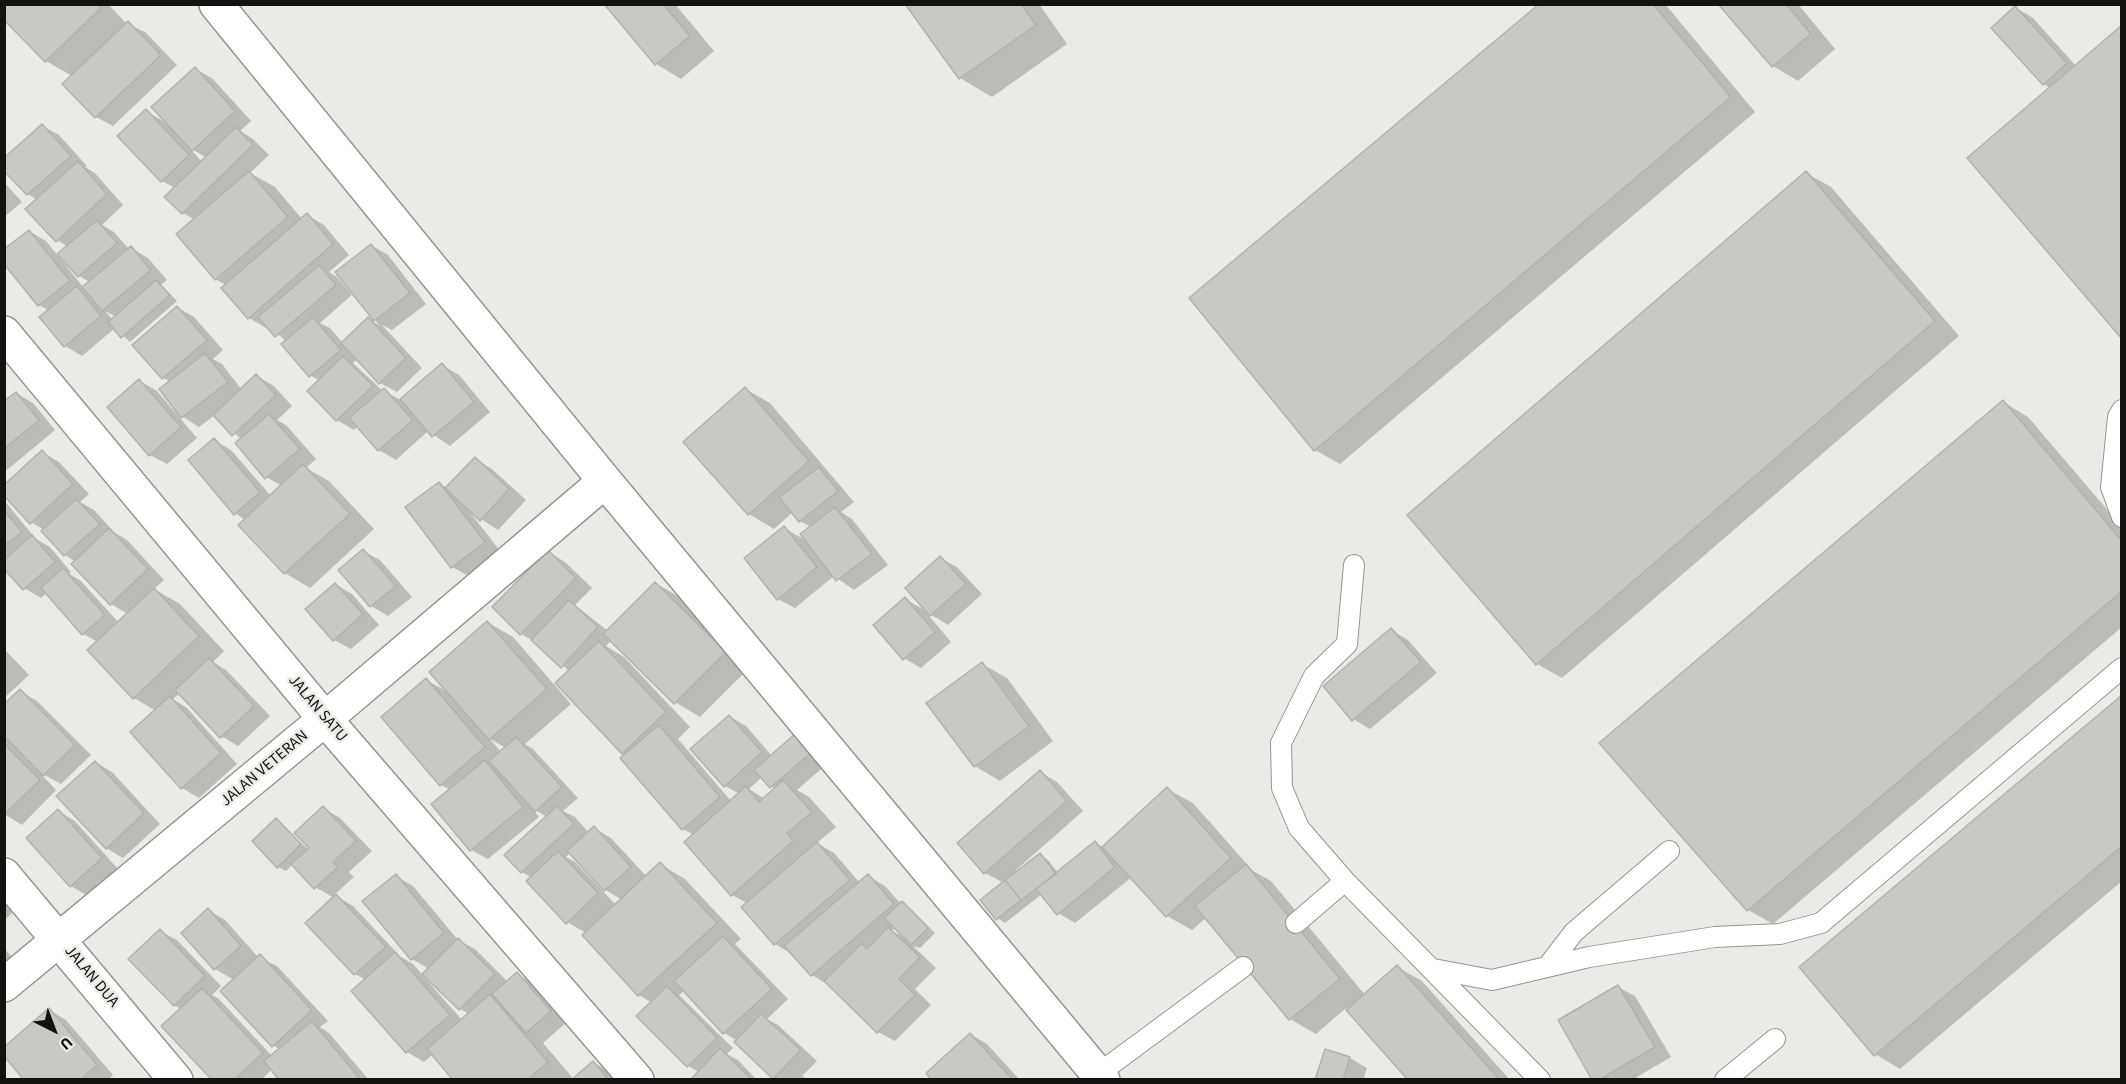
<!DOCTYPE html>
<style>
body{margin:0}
#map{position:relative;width:2126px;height:1084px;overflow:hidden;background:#eaebe6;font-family:"Source Sans 3",sans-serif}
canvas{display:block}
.frame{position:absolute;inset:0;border:6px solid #121210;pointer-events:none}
.north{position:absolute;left:24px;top:1000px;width:60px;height:60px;-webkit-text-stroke:4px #eaebe6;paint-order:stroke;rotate:138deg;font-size:16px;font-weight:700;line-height:24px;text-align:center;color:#121210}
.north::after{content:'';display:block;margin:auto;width:21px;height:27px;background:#121210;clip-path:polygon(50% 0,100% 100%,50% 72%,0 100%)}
</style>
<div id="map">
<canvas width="2126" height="1084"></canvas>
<div class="frame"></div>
<div class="north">U</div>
</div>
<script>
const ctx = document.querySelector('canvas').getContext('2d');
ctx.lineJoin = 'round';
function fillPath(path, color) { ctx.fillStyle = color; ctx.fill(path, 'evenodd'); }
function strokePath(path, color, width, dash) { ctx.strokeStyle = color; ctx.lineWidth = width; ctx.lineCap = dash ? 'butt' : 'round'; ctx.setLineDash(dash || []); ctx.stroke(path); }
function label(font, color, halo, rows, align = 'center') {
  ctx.font = font + ' "Source Sans 3",sans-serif'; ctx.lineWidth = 5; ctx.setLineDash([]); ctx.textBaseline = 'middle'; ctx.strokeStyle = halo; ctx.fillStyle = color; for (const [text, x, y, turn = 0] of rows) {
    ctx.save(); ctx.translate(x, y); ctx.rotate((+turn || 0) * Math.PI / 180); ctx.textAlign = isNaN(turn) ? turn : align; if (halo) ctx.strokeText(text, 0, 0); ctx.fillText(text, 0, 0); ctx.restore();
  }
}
fillPath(new Path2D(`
 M4,4h104l19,20 18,8 32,33 -64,61 -17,-9 -24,-41 -26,-15z
 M606,4h69l39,47 -33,28 -25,-15z
 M907,4h132l28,40 -75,53 -32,-19z
 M1541,4h124l90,108 -415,352 -25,-14z
 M1720,4h78l37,45 -37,32 -25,-15z
 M2016,8l17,10 43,48 -26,22 -6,-4z
 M196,69l17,10 38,42 -11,10 13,8 16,16 -19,18 25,14 27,32 5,-4 17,10 25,30 -20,17 8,5 15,18 19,-50 17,10 38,49 -34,26 -10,-5 40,43 -25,24 -17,-9 -22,-24 -5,4 30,28 18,9 41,-35 17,10 31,37 -40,34 -22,-15 -32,29 -17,-10 -21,-24 -4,4 -17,-10 -17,-39 -10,-6 -24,-34 -18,-15 -2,2 -17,-10 -23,-33 -11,-6 -20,-59 -12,-7 -8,-25 -13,-7 -16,-70 22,13zM190,148l17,10 -5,4zM354,293l25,32 -11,-6 -25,24 -13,-15 -10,-5z
 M42,126l17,9 28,31 -2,1 10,6 28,32 -21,20 12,7 15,17 2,-1 17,10 19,22 -6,5 16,16 -47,41 -15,-14 -33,28 -17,-10 -16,-35 -10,-6 -35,-44 25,-30 17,10 38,47 6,-6 -11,-6 -11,-29 -11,-7 -20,-40 -9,-6zM106,312h1l9,5 -3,3z
 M1806,173l25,14 128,149 -397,342 -25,-14z
 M4,182l18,20 -18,15z
 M177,307l17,10 29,33 -10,9 9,5 20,26 15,-14 17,10 18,20 -15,14 9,5 30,34 -10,9 23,13 45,48 -64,59 -25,-15 -45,-48 5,-5 -10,-7 -21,-73 17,10 40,46 11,-10 -16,-9 -25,-38 -26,-24 -16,12 -19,-12 -9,-33 -8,-4 -29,-33z
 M140,381l17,10 40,47 -30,26 -17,-9z
 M745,389l25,14 84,99 -13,10 11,7 36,46 -34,25 -20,-14 -39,32 -17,-9 6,-71 23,13 4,-14 -11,-6 -7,-9 -19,17 -25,-15z
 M16,393l17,10 22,27 -48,40 -3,-1v-66z
 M2003,402l25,15 94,110v100l-349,297 -25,-14z
 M42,452l17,10 30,32 -9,8 14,8 21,23 12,7 37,40 -10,9 26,15 44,47 -11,11 13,8 44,46 -32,30 -17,-10 -41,-43 -7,6 14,9 50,56 -38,34 -17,-10 -50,-56 24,-21 -22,-13 -36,-56 -15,-8 -36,-41 -6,5 -17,-10 -20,-21v-67l32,39 14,8 21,25 -2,2 11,6 39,43 9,-9 -17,-10 -35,-42 -11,-7 -21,-25 -13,-8z
 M475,459l17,10 34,31 -28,30 -29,-19 32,41 -32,24 -17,-9 -13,-84 8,5z
 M363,551l17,9 32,37 -24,19 -17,-10 -30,-36z
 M548,552l17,10 27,26 -17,17 33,26 47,-48 26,15 69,69 -50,50 -25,-15 -63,-62 -6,6 18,11 66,70 -12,12 53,62 9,-7 -15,-8 4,-70 17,10 26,30 24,-21 32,28 -31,27 12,7 27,30 -19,16 17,10 26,30 8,-7 17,10 16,18 9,4 25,25 -15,15 -7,-2 23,22 -21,21 16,16 -36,36 -17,-9 -49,-47 -17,-10 -20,-21 -17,-10 -28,-41 -15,-8 -38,-60 -11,-6 -60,-76 -54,-82 -32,-28 -16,-9zM762,777l14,13 -11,9 -16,-10zM895,927l10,11 -13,-7z
 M940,558l17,9 25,27 -34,31 -23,-14 26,31 -30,26 -17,-10 1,-59 23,13z
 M335,584l17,10 27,31 -28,24 -17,-9z
 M487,622l26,15 58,67 -46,40 8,5 45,49 -15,13 12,6 14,16 5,-5 17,10 36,39 13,-13 25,15 56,60 -6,5 53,55 -21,20 11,6 39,36 -15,15 7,4 -35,-2 -36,-37 -14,-8 -39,-43 -6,5 54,53 -6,6 11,6 19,20h-65l7,-8 -11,-6 -36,-63 -13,-8 -53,-62 -19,-11 -35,-44 -10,-6 25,-55 -15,-9 7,9 -51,42 -17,-9 -21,-60 -9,-5 -15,-105 22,12zM490,739l16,9 -5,4zM571,852l30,35 21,13 -6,5 -41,-43 -9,-5z
 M1391,630l17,10 29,33 -67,56 -17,-10z
 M4,649l25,26 -25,23z
 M982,664l25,14 46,63 -53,40 -25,-15z
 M20,691l17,10 54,54 -30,29 -22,-12 17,18 -34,35 -18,-11v-107z
 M2122,697v184l-222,188 -25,-15z
 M95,762l17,10 48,52 -37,34 -17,-10z
 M1040,772l17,10 26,29 -67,59 2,2 22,-17 8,5 10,13 37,-30 8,4 64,-58 26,14 60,68 18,10 94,114 32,-28 25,14 88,99h-100l-64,-72 -30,26 -26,-15 -84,-101 -14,12 -25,-14 -35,-39 -57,46 -17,-10 -16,-19 -37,29 -8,-5 7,-35 -19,-10z
 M323,808l17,10 32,33 -23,21 5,5 -20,18 19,11 48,51 12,7 49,56 7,-6 -9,-5 -31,-40 -17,-10 -47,-58 31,-25 17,10 45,54 17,9 33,33 9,-8 17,10 33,38 -24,21 29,34 -3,3h-114l-22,-26 -9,8 -17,-10 -53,-61 12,-11 -11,-6 -48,-51 27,-25 -19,-11 -22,-23 -7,7 -8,-4 -2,-47 33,30z
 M58,811l17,10 43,48 -30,27 -17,-10z
 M4,903l9,9 -9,9z
 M208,910l17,10 34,38 18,8 51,55 -8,6 9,6 40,47h-88l-9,-11 -11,11h-47l-33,-71 -7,-4 -14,-74 17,9 44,46 -9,9 7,4 53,57 8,-6 -7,-5 -39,-65 -19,-11 -32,-36z
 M4,948l15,17 -15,13z
 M1618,987l17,9 36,61 -39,23h-38z
 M49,1010l17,10 47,55 -5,5h-82z
 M970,1034l17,10 33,36h-86z
 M1326,1051l24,7 17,10 -4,12h-47z
 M593,1062l17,10 6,8h-43z`), '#0003');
const building = new Path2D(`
 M4,4h94l3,4 -56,54 -41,-42z
 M604,4h59l27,32 -35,29z
 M905,4h116l15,21 -77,54z
 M1539,4h114l78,93 -417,354 -125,-153z
 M1718,4h68l25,30 -39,33z
 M2015,6l52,57 -24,22 -52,-57z
 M128,21l33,34 -66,63 -33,-34z
 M2122,25v314l-155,-181z
 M195,67l40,44 -43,40 -41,-44z
 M146,109l43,46 -28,27 -44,-46z
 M42,124l29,32 -44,39 -23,-24v-13z
 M236,127l17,18 -71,69 -18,-17z
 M78,161l29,33 -51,48 -31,-33z
 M249,171l39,46 -73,63 -39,-46z
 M1806,171l129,150 -399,344 -129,-150z
 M307,213l26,31 -85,75 -27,-31z
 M97,220l20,23 -39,34 -21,-23z
 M29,230l41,51 -32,25 -34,-42v-15z
 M371,244l39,49 -36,28 -39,-49z
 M131,246l20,24 -49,41 -20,-24z
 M319,265l17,20 -61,52 -17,-20z
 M156,280l14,15 -49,43 -13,-16z
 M77,286l24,30 -37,31 -25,-30z
 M177,306l30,34 -45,39 -30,-34z
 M313,317l28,33 -32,27 -28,-33z
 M368,317l38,41 -27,26 -38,-41z
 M205,353l23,29 -47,36 -22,-29z
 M343,356l30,30 -37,35 -29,-30z
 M442,363l32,39 -42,35 -32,-38z
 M256,374l20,21 -44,41 -19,-21z
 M139,379l42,48 -32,29 -42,-49z
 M745,387l64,74 -61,54 -65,-73z
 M384,388l29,32 -35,31 -29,-33z
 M16,392l23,28 -35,29v-48z
 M2003,400l119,141v50l-375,320 -148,-168z
 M269,414l31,35 -35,30 -30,-36z
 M214,438l46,54 -26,23 -46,-55z
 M42,450l31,34 -43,40 -26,-28v-11z
 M475,457l34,32 -29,32 -35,-33z
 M303,464l47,50 -66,60 -46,-49z
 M819,467l19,24 -39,31 -20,-25z
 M439,482l46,60 -34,26 -46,-61z
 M76,499l24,25 -36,32 -23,-25z
 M835,507l37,47 -36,27 -36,-47z
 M4,510l18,22 -18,14z
 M784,526l33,41 -40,33 -33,-42z
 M109,528l39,41 -38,36 -39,-41z
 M32,535l23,27 -32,28 -19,-21v-9z
 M363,549l33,37 -26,21 -32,-37z
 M548,550l28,28 -56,57 -28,-28z
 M940,556l26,28 -36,32 -25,-28z
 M63,568l42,47 -23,20 -41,-47z
 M655,582l71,70 -52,52 -71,-70z
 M335,583l28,31 -30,27 -28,-32z
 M154,588l45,48 -66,63 -46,-49z
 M905,597l30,35 -32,28 -30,-35z
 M569,600l29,27 -37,41 -30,-28z
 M487,621l60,68 -58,51 -60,-68z
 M1391,628l30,34 -69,59 -29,-35z
 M599,641l67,71 -44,42 -67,-71z
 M209,658l45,48 -34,32 -45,-48z
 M982,662l47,64 -55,41 -48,-64z
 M426,678l59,69 -45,39 -59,-69z
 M20,689l55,56 -32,31 -39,-40v-32z
 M2122,695v151l-248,210 -75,-89z
 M170,696l51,57 -40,36 -51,-57z
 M729,715l33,37 -38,35 -34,-38z
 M659,725l61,72 -38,33 -62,-72z
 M796,733l16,19 -42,36 -16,-18z
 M516,737l46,50 -27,25 -46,-51z
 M4,744l36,36 -36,35z
 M485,760l38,47 -53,44 -39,-47z
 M95,761l49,52 -38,36 -50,-53z
 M1040,770l27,31 -83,73 -27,-31z
 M783,780l29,32 -25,21 6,8 -62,55 -47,-54 62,-56 13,16z
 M1167,787l64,71 -65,59 -64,-70z
 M323,806l33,35 -23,21 5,5 -24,22 -23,-25 18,-16 -15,-15z
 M557,806l17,18 -53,49 -17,-18z
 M58,809l44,49 -32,29 -44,-49z
 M276,818l25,26 -24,24 -25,-27z
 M594,826l37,41 -27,24 -37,-40z
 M1095,841l20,26 -58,48 -21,-26z
 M817,842l33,38 -76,65 -33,-38z
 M558,851l40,42 -32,31 -40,-43z
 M1040,853l16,21 -35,26 -16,-20z
 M660,862l57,61 -79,73 -56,-61z
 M1246,864l94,115 -51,41 -94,-114z
 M396,874l48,59 -33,27 -49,-59z
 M868,874l26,30 -83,72 -27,-30z
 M1005,880l16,20 -25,20 -16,-20z
 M336,894l50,53 -32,28 -49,-52z
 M902,901l26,27 -17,17 -27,-27z
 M208,908l33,38 -27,24 -33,-37z
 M888,927l32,30 -21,22 16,16 -38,38 -53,-52 38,-38 5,6z
 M160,929l45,47 -31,30 -46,-47z
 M723,936l49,53 -49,45 -49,-53z
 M458,938l37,36 -36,36 -37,-36z
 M395,952l55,63 -44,38 -55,-62z
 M260,954l52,56 -40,37 -52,-56z
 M1397,965l103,115h-92l-62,-70z
 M517,972l34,39 -25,22 -34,-39z
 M1618,985l37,62 -56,33h-7l-34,-60z
 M667,986l50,52 -30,29 -51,-51z
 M202,988l61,65 -29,27h-22l-51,-54z
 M490,994l58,68 -21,18h-74l-26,-31z
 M49,1008l48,57 -17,15h-56l-20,-24v-9z
 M761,1014l40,36 -28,29 -39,-37z
 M312,1021l49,59h-82l-15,-19z
 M970,1033l43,47h-82l-5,-7z
 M720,1048l32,32h-62z
 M1325,1049l25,8 -7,23h-28z
 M593,1061l16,19h-38z`);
fillPath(building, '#c8c9c4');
strokePath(building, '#b1b2ad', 1.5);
const lane = new Path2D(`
 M2122,410l-4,7 -7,70 11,30
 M1345,881l-46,-53 -17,-40 -1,-45 33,-67 33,-32 7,-79
 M1296,923l49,-42 195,199
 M1548,966l26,-34 95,-81
 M1433,969l59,11 97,-23 126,-20 65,-3 41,-11 301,-255
 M1098,1074l145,-107
 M1725,1080l50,-41`);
const street = new Path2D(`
 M216,4l389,477 498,599
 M4,333l321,386 312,361
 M4,875l172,205
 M4,985l321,-266 280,-238`);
strokePath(lane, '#959591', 22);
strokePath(street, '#959591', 36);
strokePath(lane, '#fff', 20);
strokePath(street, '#fff', 33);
label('16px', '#121210', '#eaebe6', [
 ["JALAN SATU",317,709,50],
 ["JALAN VETERAN",265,769,-40],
 ["JALAN DUA",91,977,50]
]);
</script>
